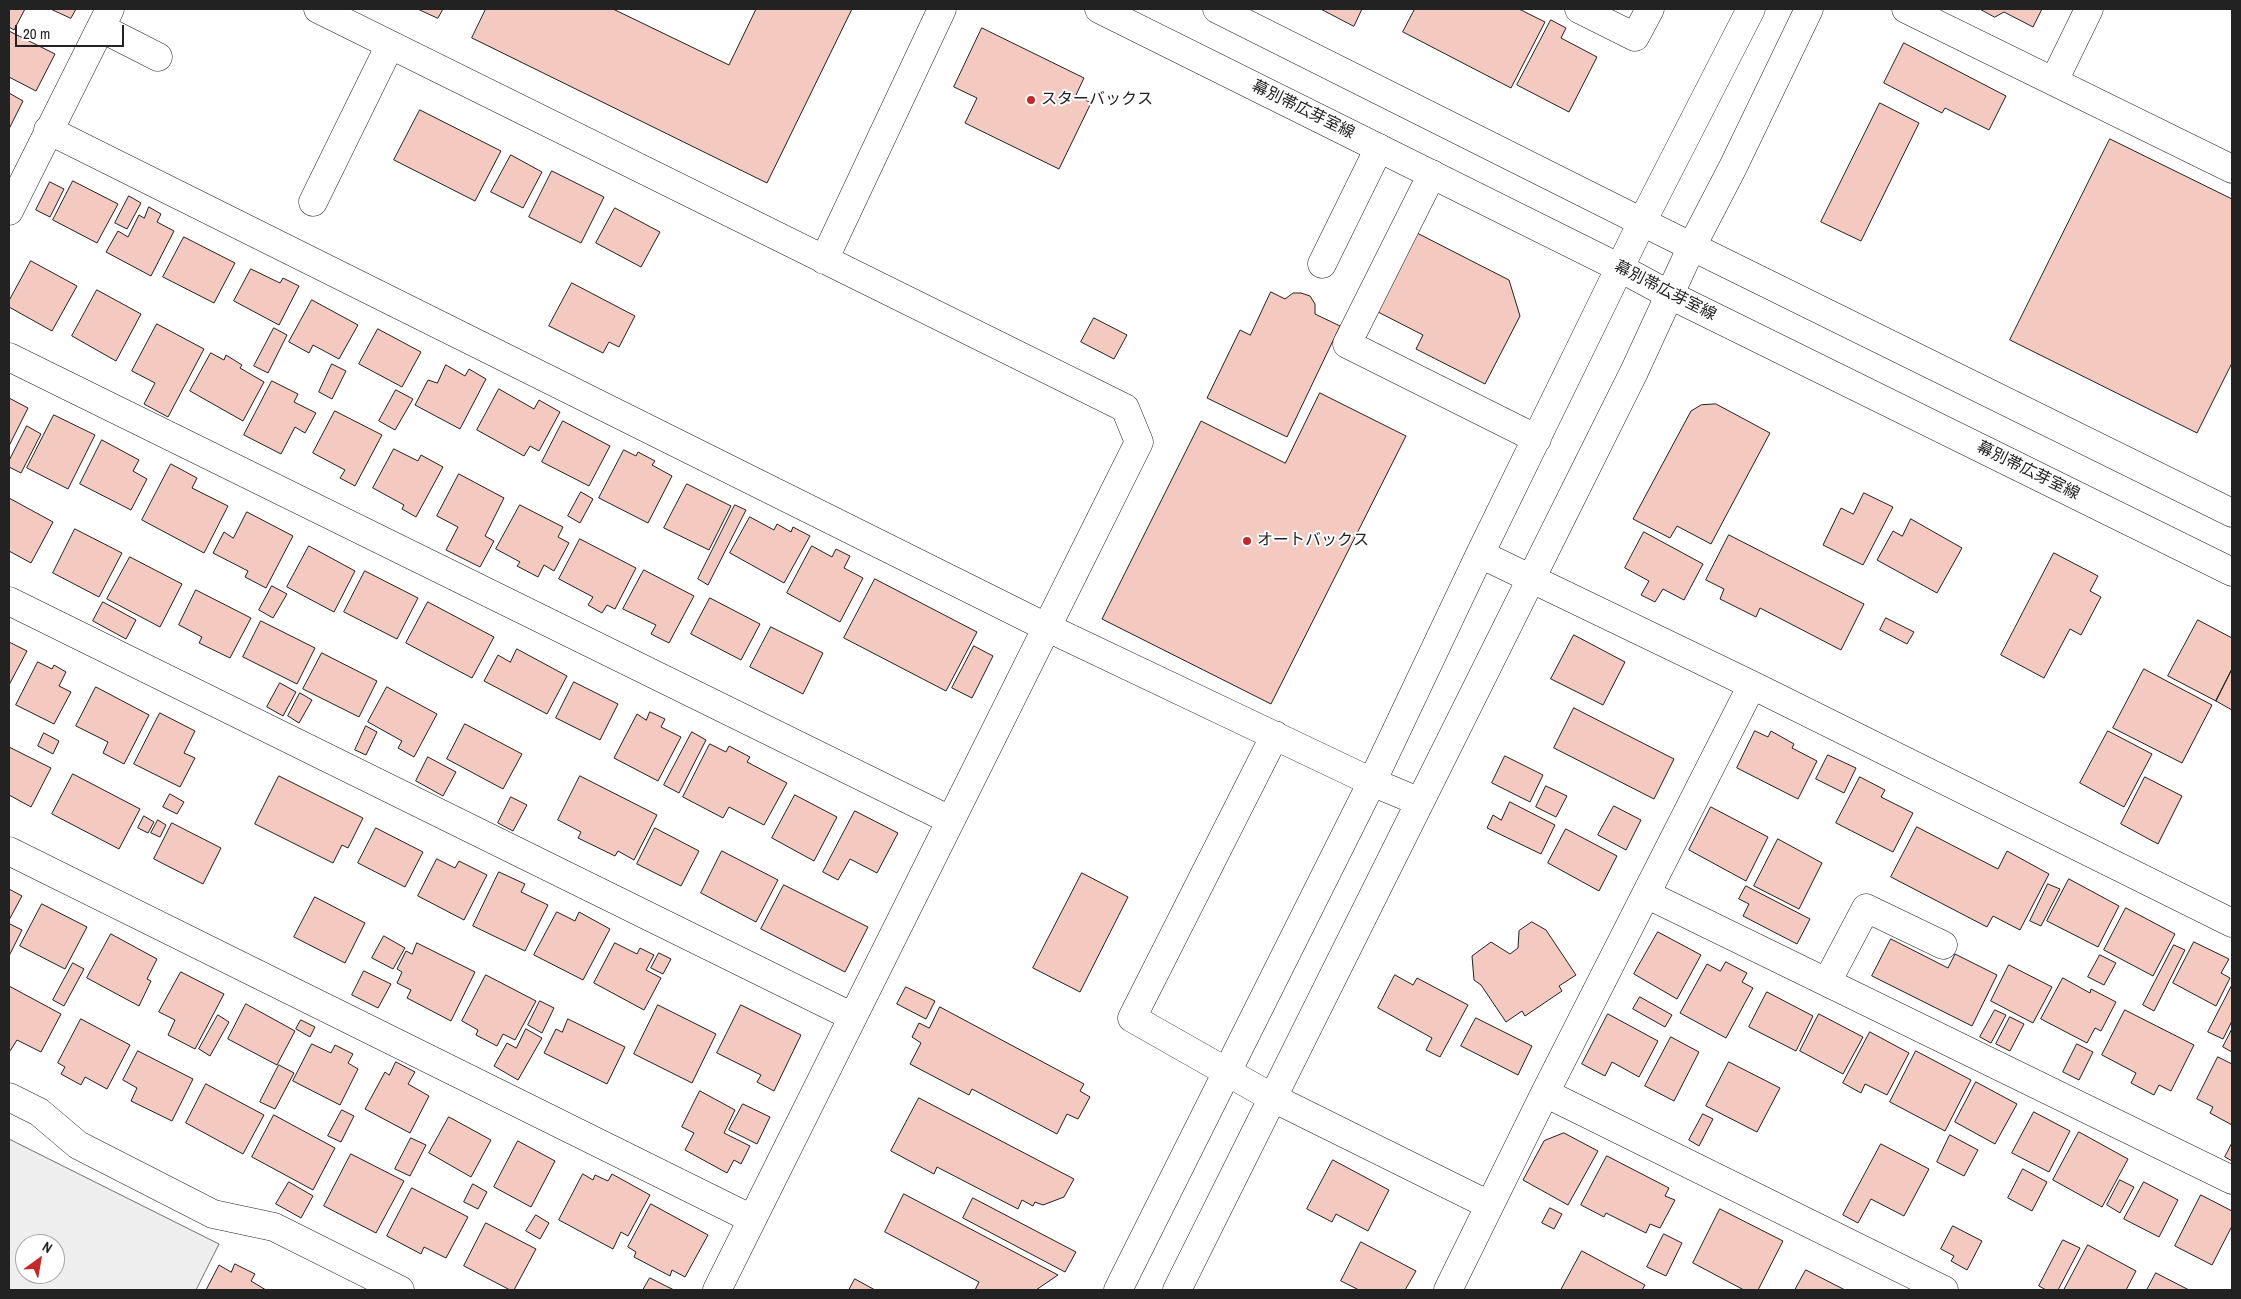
<!DOCTYPE html>
<meta charset="utf-8">
<style>
body{margin:0}
#map{position:relative;width:2241px;height:1299px;overflow:hidden;background:#fff;font-family:"Archivo Narrow",sans-serif}
canvas{display:block}
.frame{position:absolute;inset:0;border:10px solid #222;pointer-events:none}
.north{position:absolute;left:15px;top:1234px;width:50px;height:50px;box-sizing:border-box;background:#fff;border:1px solid #a7a7a7;border-radius:50%;rotate:32deg;font-size:14px;font-weight:700;line-height:20px;text-align:center;color:#222}
.north::after{content:'';display:block;margin:auto;width:18px;height:22px;background:#c62828;clip-path:polygon(50% 0,100% 100%,50% 72%,0 100%)}
.scale{position:absolute;left:15px;top:25px;width:109px;height:22px;box-sizing:border-box;border:2px solid #222;border-top:0;padding-left:6px;font-size:15px;line-height:18px;white-space:nowrap;color:#222;-webkit-text-stroke:4px #fff;paint-order:stroke}
</style>
<div id="map">
<canvas width="2241" height="1299"></canvas>
<div class="frame"></div>
<div class="north">N</div>
<div class="scale">20 m</div>
</div>
<script>
const ctx = document.querySelector('canvas').getContext('2d');
ctx.lineJoin = 'round';
function fillPath(path, color) { ctx.fillStyle = color; ctx.fill(path, 'evenodd'); }
function strokePath(path, color, width, dash) { ctx.strokeStyle = color; ctx.lineWidth = width; ctx.lineCap = dash ? 'butt' : 'round'; ctx.setLineDash(dash || []); ctx.stroke(path); }
function label(font, color, halo, rows, align = 'center') {
  ctx.font = font + ' "Archivo Narrow","Noto Sans JP",sans-serif'; ctx.lineWidth = 4; ctx.setLineDash([]); ctx.textBaseline = 'middle'; ctx.strokeStyle = halo; ctx.fillStyle = color; for (const [text, x, y, turn = 0] of rows) {
    ctx.save(); ctx.translate(x, y); ctx.rotate((+turn || 0) * Math.PI / 180); ctx.textAlign = isNaN(turn) ? turn : align; if (halo) ctx.strokeText(text, 0, 0); ctx.fillText(text, 0, 0); ctx.restore();
  }
}
const green = new Path2D(`
 M9,1139l210,105 -23,46h-187zM25,1244h30v30h-30z`);
fillPath(green, '#eee');
strokePath(green, '#6f6f6f', 1);
const building = new Path2D(`
 M9,9h16l-11,21 -5,-3z
 M51,9h25l-5,9z
 M418,9h25l-5,9z
 M486,9h127l116,56 27,-56h96l-85,174 -295,-145z
 M1321,9h41l-8,17z
 M1415,9h104l26,13 -34,66 -108,-56z
 M1980,9h62l-9,18 -29,-15 -9,5z
 M1551,20l15,8 -5,10 36,19 -28,55 -52,-27z
 M982,28l102,50 -8,17 15,8 -32,66 -94,-46 12,-25 -23,-11z
 M9,31l46,23 -19,37 -27,-14z
 M1904,43l102,53 -17,34 -44,-22 -3,5 -58,-30z
 M9,93l14,8 -14,28z
 M1880,103l39,20 -58,118 -40,-19z
 M420,110l81,41 -26,50 -81,-41z
 M2110,139l122,60v164l-35,70 -187,-93z
 M511,155l31,17 -19,36 -32,-16z
 M552,171l52,26 -23,46 -52,-26z
 M73,181l45,23 -21,39 -44,-23z
 M50,182l14,7 -14,28 -14,-7z
 M129,196l12,7 -14,26 -12,-6z
 M149,207l12,7 -4,8 17,9 -23,45 -45,-24 12,-21 10,6 11,-22 5,3z
 M615,208l45,24 -19,35 -45,-24z
 M1417,233l92,47 11,36 -35,68 -69,-35 7,-14 -45,-23z
 M184,237l51,26 -21,40 -51,-26z
 M31,261l46,25 -25,45 -43,-24v-6z
 M251,269l29,14 3,-5 16,8 -20,39 -45,-24z
 M572,283l63,33 -16,31 -10,-5 -6,11 -54,-27z
 M97,290l44,24 -25,47 -44,-25z
 M1271,292l14,7 8,-6h8l9,3 5,8v10l25,12 -53,111 -80,-39 33,-68 10,5z
 M312,300l46,25 -19,34 -26,-14 -4,8 -20,-11z
 M1094,318l33,17 -13,24 -33,-17z
 M157,324l47,25 -36,68 -24,-13 11,-21 -23,-12z
 M274,328l13,7 -19,38 -14,-7z
 M378,329l43,23 -19,35 -43,-23z
 M211,353l13,7 2,-5 16,10 -2,3 24,14 -21,39 -53,-30z
 M332,364l14,7 -14,28 -13,-7z
 M446,365l19,11 4,-7 17,10 -26,50 -45,-24 13,-25 9,3z
 M272,381l26,13 -4,8 22,11 -11,20 -10,-6 -14,27 -37,-19z
 M499,389l35,20 5,-9 21,12 -21,39 -9,-5 -6,10 -47,-26z
 M396,390l17,9 -18,31 -16,-9z
 M1320,393l86,43 -135,268 -169,-85 99,-198 84,42z
 M9,398l19,10 -19,38z
 M1716,404l54,29 -59,111 -34,-18 -7,12 -37,-19 58,-108 10,-6z
 M335,411l47,24 -27,51 -15,-8 5,-8 -32,-17z
 M54,415l41,20 -27,54 -41,-21z
 M563,421l47,25 -21,40 -47,-24z
 M27,426l14,8 -20,39 -12,-6v-6z
 M102,440l37,20 -6,11 14,8 -16,31 -51,-26z
 M394,449l24,12 3,-6 22,12 -27,50 -14,-8 2,-4 -31,-17z
 M624,450l12,6 2,-4 17,9 -3,4 20,11 -24,47 -49,-25z
 M171,464l26,14 -5,10 36,18 -24,47 -62,-33z
 M459,474l45,24 -19,38 9,5 -14,26 -34,-17 12,-23 -21,-11z
 M687,484l44,22 -22,44 -45,-22z
 M581,492l12,7 -13,24 -12,-7z
 M1864,493l29,14 -30,58 -40,-20 18,-37 12,6z
 M9,498l44,24 -22,41 -22,-12z
 M520,505l43,22 -5,10 11,6 -15,28 -10,-6 -6,12 -21,-11 3,-4 -24,-13z
 M735,505l11,5 -38,75 -10,-6z
 M247,512l46,24 -27,52 -21,-11 3,-6 -35,-18 11,-21 9,6z
 M750,517l24,13 3,-6 14,8 2,-5 17,9 -26,47 -54,-30z
 M1911,519l51,29 -25,45 -60,-33 16,-29 9,5z
 M75,529l47,24 -23,44 -46,-24z
 M1644,532l59,32 -19,36 -21,-11 -8,13 -14,-7 8,-14 -24,-13z
 M1729,535l135,69 -23,46 -81,-42 -4,9 -36,-18 4,-10 -18,-9z
 M580,539l56,29 -21,41 -8,-4 -5,8 -14,-8 5,-8 -34,-18z
 M309,546l46,25 -21,41 -47,-25z
 M812,546l20,11 4,-8 14,7 -6,12 19,10 -23,44 -53,-29z
 M2054,553l44,23 -8,15 11,6 -20,38 -11,-6 -26,49 -43,-23z
 M130,557l52,27 -22,43 -53,-28z
 M644,570l50,26 -25,47 -18,-9 5,-9 -33,-16z
 M365,571l53,27 -21,41 -53,-27z
 M875,579l102,53 -31,59 -102,-53z
 M272,586l15,8 -14,24 -14,-8z
 M196,590l55,28 -21,40 -31,-15 3,-6 -23,-12z
 M710,598l50,26 -19,36 -50,-26z
 M103,602l33,18 -10,19 -33,-18z
 M428,602l66,35 -22,41 -66,-35z
 M1886,618l28,14 -7,12 -27,-14z
 M2198,620l34,18v31l-16,32 -48,-25z
 M261,621l54,27 -18,36 -54,-27z
 M771,627l52,26 -20,41 -53,-27z
 M1574,635l51,27 -22,43 -52,-26z
 M9,642l18,9 -18,34z
 M974,646l19,10 -21,42 -20,-10z
 M517,649l50,27 -20,38 -63,-33 14,-26 12,7z
 M322,653l55,28 -18,36 -56,-28z
 M38,662l14,7 2,-4 12,7 -7,14 12,6 -17,32 -38,-19z
 M2144,669l68,36 -30,58 -69,-35z
 M2232,669v41l-16,-9z
 M574,682l44,22 -18,36 -44,-22z
 M280,683l16,9 -13,24 -16,-9z
 M96,687l53,28 -25,49 -21,-11 5,-11 -32,-16z
 M387,687l50,27 -23,43 -16,-9 4,-7 -34,-19z
 M300,693l12,7 -13,23 -11,-7z
 M1574,708l100,51 -20,40 -100,-51z
 M650,712l15,7 -4,8 20,10 -23,44 -44,-23 23,-44 9,6z
 M160,713l35,18 -11,22 11,5 -15,29 -46,-23z
 M465,724l57,30 -19,35 -56,-30z
 M366,726l11,6 -11,23 -11,-5z
 M1755,731l13,6 3,-6 23,13 -2,4 25,13 -19,38 -61,-31z
 M2108,731l44,23 -28,53 -44,-24z
 M692,732l14,8 -27,53 -15,-8z
 M44,733l15,8 -6,13 -15,-8z
 M710,744l16,8 3,-6 21,11 -3,5 40,21 -23,42 -35,-18 -6,11 -40,-21z
 M9,747l42,21 -20,39 -22,-12z
 M1828,755l28,13 -12,25 -28,-14z
 M1505,756l38,19 -13,27 -38,-19z
 M428,757l28,15 -13,24 -27,-15z
 M73,774l67,35 -21,40 -67,-35z
 M279,776l84,42 -15,30 -6,-3 -9,18 -78,-39z
 M580,776l77,39 -23,45 -16,-9 -3,5 -37,-18 3,-6 -23,-12z
 M1860,777l25,13 -4,7 32,16 -20,39 -57,-29z
 M2145,777l37,19 -24,48 -37,-20z
 M1546,786l21,10 -11,21 -20,-10z
 M170,794l14,8 -7,12 -14,-7z
 M795,795l42,22 -23,44 -42,-23z
 M511,797l16,8 -14,26 -15,-8z
 M1510,802l45,23 -14,29 -54,-26 6,-13 8,5z
 M1614,806l27,14 -15,30 -28,-15z
 M1711,807l57,30 -22,44 -57,-31z
 M855,811l43,22 -21,40 -27,-14 -12,21 -15,-8z
 M144,816l10,6 -6,11 -10,-5z
 M158,820l8,5 -6,12 -9,-4z
 M172,823l49,25 -18,36 -49,-25z
 M1917,827l81,42 9,-18 42,23 -29,56 -27,-14 -6,11 -96,-50z
 M376,828l47,24 -18,35 -47,-24z
 M655,828l44,23 -18,35 -44,-22z
 M1566,829l51,27 -18,35 -51,-28z
 M1778,839l44,24 -23,46 -45,-23z
 M722,851l56,29 -22,42 -55,-29z
 M437,859l18,9 4,-7 28,14 -23,45 -46,-24z
 M499,872l26,12 -4,8 27,13 -23,46 -52,-25z
 M1082,873l46,24 -48,95 -47,-24z
 M2069,879l50,27 -21,41 -51,-26z
 M2048,884l12,5 -19,37 -11,-5z
 M784,885l84,42 -23,45 -84,-43z
 M1746,886l64,33 -13,25 -54,-28 6,-12 -10,-5z
 M9,889l13,7 -13,24z
 M315,897l50,26 -20,40 -51,-26z
 M42,904l45,23 -22,42 -45,-23z
 M2126,908l49,26 -22,42 -49,-26z
 M557,912l18,9 4,-9 31,17 -27,51 -49,-25z
 M1532,922l14,8 30,45 -17,11 3,5 -37,25 -3,-5 -16,11 -25,-37 -7,-5 -2,-24 19,-14 19,12 8,-6 1,-17z
 M10,924l12,6 -13,26v-29z
 M1658,932l43,23 -24,44 -43,-25z
 M111,934l46,25 -10,20 4,2 -12,25 -52,-28z
 M384,936l21,12 -12,21 -21,-11z
 M1891,939l57,29 7,-14 42,21 -25,51 -100,-50z
 M2194,942l35,17 -8,14 9,5 -14,28 -43,-23z
 M417,943l58,29 -24,49 -44,-23 4,-8 -14,-7 5,-11 -5,-3 9,-18 6,3z
 M615,943l22,11 3,-6 14,7 -8,15 15,8 -17,32 -50,-27z
 M2174,945l11,5 -31,61 -11,-6z
 M659,953l12,6 -8,15 -12,-6z
 M2100,955l16,8 -12,22 -16,-8z
 M1726,962l21,11 -5,9 11,6 -27,50 -46,-25 27,-49 13,7z
 M73,963l11,6 -20,37 -11,-6z
 M2009,965l43,22 -19,36 -42,-22z
 M364,971l27,13 -13,24 -26,-13z
 M181,972l43,22 -29,55 -27,-14 7,-15 -16,-8z
 M486,975l50,26 -21,39 -12,-6 -6,12 -21,-11 2,-5 -16,-9z
 M1395,975l18,10 4,-7 51,27 -28,52 -14,-7 6,-12 -54,-30z
 M2063,978l27,15 1,-4 25,13 -15,29 -6,-3 -8,15 -46,-24z
 M2232,985v36l-9,18 -15,-7z
 M9,986l52,28 -20,38 -24,-12 -7,11h-1z
 M906,987l29,14 -9,18 -29,-15z
 M1767,992l46,24 -17,35 -47,-24z
 M1640,997l32,18 -7,12 -32,-18z
 M540,1001l14,7 -12,25 -14,-8z
 M246,1004l49,27 -18,34 -49,-26z
 M658,1005l58,29 -24,49 -58,-29z
 M741,1005l60,30 -27,56 -17,-9 4,-7 -44,-22z
 M940,1007l144,77 -4,7 10,6 -12,22 -11,-5 -10,20 -85,-45 -3,6 -59,-31 11,-21 -9,-6 7,-14 10,5z
 M1995,1010l11,5 -15,28 -11,-6z
 M2125,1010l69,35 -23,46 -12,-6 -5,10 -23,-12 5,-10 -34,-18z
 M1608,1014l50,27 -19,36 -27,-15 -7,14 -23,-12z
 M1819,1014l44,23 -20,37 -43,-23z
 M218,1015l11,7 -19,34 -11,-7z
 M2010,1017l14,7 -14,27 -14,-7z
 M1476,1018l56,28 -14,29 -57,-29z
 M81,1019l49,26 -23,44 -22,-12 -4,8 -20,-11 4,-7 -7,-4z
 M568,1019l57,28 -18,37 -63,-31 12,-24 6,3z
 M301,1020l14,7 -5,10 -14,-8z
 M526,1029l16,9 -24,42 -24,-14 13,-23 9,5z
 M2232,1029v23l-9,-5z
 M1870,1032l39,21 -22,42 -22,-11 -4,9 -18,-10z
 M1671,1037l28,15 -25,49 -29,-15z
 M312,1044l19,9 4,-8 18,9 -5,9 10,6 -18,36 -47,-24z
 M2077,1044l16,8 -14,28 -16,-8z
 M138,1051l55,28 -21,42 -41,-20 6,-13 -14,-8z
 M1916,1051l55,29 -26,51 -55,-29z
 M2218,1057l14,7v61l-22,-12 3,-6 -16,-8z
 M396,1062l19,10 -7,12 21,12 -19,37 -45,-24 20,-37 4,3z
 M1729,1062l51,26 -23,44 -51,-26z
 M279,1065l15,8 -19,36 -15,-7z
 M1976,1082l41,22 -22,40 -40,-22z
 M206,1084l58,31 -21,39 -57,-31z
 M700,1091l35,19 -11,23 26,13 -9,18 -7,-4 -7,13 -42,-23 9,-17 -12,-6z
 M919,1098l155,81 -10,18 -21,8 -8,-3 -2,4 -11,-6 -4,9 -81,-42 -3,7 -43,-23z
 M743,1104l27,13 -13,27 -28,-14z
 M342,1110l12,6 -13,26 -13,-6z
 M2034,1112l36,19 -21,41 -37,-19z
 M1703,1114l10,5 -14,27 -10,-6z
 M274,1115l61,33 -22,42 -61,-33z
 M449,1117l42,23 -20,37 -42,-24z
 M2079,1132l49,27 -26,48 -49,-27z
 M1564,1133l34,18 -30,54 -45,-25 21,-39z
 M1950,1135l28,15 -14,26 -27,-14z
 M411,1138l15,7 -16,31 -15,-7z
 M518,1141l37,20 -24,46 -37,-20z
 M2232,1143v18l-7,-4z
 M1881,1144l48,25 -25,47 -33,-17 -13,24 -15,-8z
 M351,1154l53,27 -28,52 -52,-27z
 M1607,1156l62,32 -4,8 10,4 -15,28 -10,-4 -4,9 -40,-20 -2,4 -23,-12z
 M1333,1160l56,30 -21,41 -32,-17 -4,8 -25,-13z
 M2023,1169l24,13 -15,29 -24,-13z
 M583,1174l10,6 2,-5 13,6 4,-7 38,21 -22,41 -7,-4 -8,17 -54,-29z
 M2120,1180l14,7 -14,26 -13,-8z
 M289,1182l24,14 -12,22 -25,-14z
 M2144,1182l34,18 -19,37 -35,-18z
 M473,1184l14,8 -9,17 -14,-7z
 M412,1188l56,29 -22,41 -22,-11 -3,7 -34,-18z
 M904,1194l154,81 -22,15h-61l4,-8 -94,-50z
 M2201,1195l31,16v15l-20,39 -37,-19z
 M973,1198l103,54 -11,20 -102,-54z
 M651,1204l57,31 -23,42 -13,-7 -2,6 -36,-19 2,-5 -8,-5z
 M1550,1208l12,6 -8,15 -12,-6z
 M1720,1209l63,32 -25,49h-14l-51,-27z
 M536,1215l13,8 -9,16 -14,-8z
 M486,1223l50,26 -22,41h-4l-46,-24z
 M1953,1226l29,15 -15,29 -16,-9 3,-5 -13,-7z
 M1664,1234l18,9 -16,33 -19,-9z
 M2063,1240l17,8 -22,42h-12l-7,-4z
 M1361,1242l55,29 -11,19h-46l-18,-9z
 M2088,1245l48,26 -10,19h-62z
 M1582,1251l63,34 -3,5h-81z
 M235,1264l20,10 -4,7 15,9h-60l13,-25 12,7z
 M1806,1270l39,20h-50z
 M2156,1273l33,17h-42z
 M650,1278l24,12h-31z
 M855,1279l20,11h-26z`);
fillPath(building, '#f3c9c0');
strokePath(building, '#222', 1);
const minor = new Path2D(`
 M318,9l807,399 14,34 -422,848
 M1579,9l56,28 15,-28
 M1906,9l326,160
 M101,28l57,29
 M2054,81l35,-72
 M48,130l998,497 326,155 48,20
 M1432,174l-85,170 190,95
 M313,202l77,-157
 M9,211l101,-202
 M824,260l118,-251
 M1322,264l57,-116
 M9,357l941,463
 M1480,554l272,131 480,238
 M9,601l844,416
 M1275,735l-143,283 141,80 216,107
 M9,851l743,368
 M1646,894l586,286
 M1827,982l39,-74 77,37
 M1545,1093l399,197
 M9,1097l30,15 39,33 135,69 61,13 126,63
 M1118,1290l254,-508 108,-228 162,-332 109,-213
 M1177,1290l457,-918 58,-126 41,-79 76,-158
 M1448,1290l97,-197 207,-408`);
const major = new Path2D(`
 M1099,9l521,259 50,27 562,277
 M1217,9l425,213 590,291`);
strokePath(minor, '#222', 29);
strokePath(major, '#222', 29);
strokePath(minor, '#fff', 28);
strokePath(major, '#fff', 28);
for (const [x, y, r, color] of [
 [1031,100,5,"#c62828"],
 [1247,541,5,"#c62828"]
]) { const dot = new Path2D(); dot.arc(x, y, r, 0, 2 * Math.PI); ctx.fillStyle = color; ctx.fill(dot); strokePath(dot, '#fff', 2); }
label('16px', '#222', '#fff', [
 ["スターバックス",1041,100],
 ["オートバックス",1257,541]
], 'left');
label('16px', '#222', '#fff', [
 ["幕別帯広芽室線",1303,110,26],
 ["幕別帯広芽室線",1665,291,27],
 ["幕別帯広芽室線",2028,471,26]
]);
</script>
